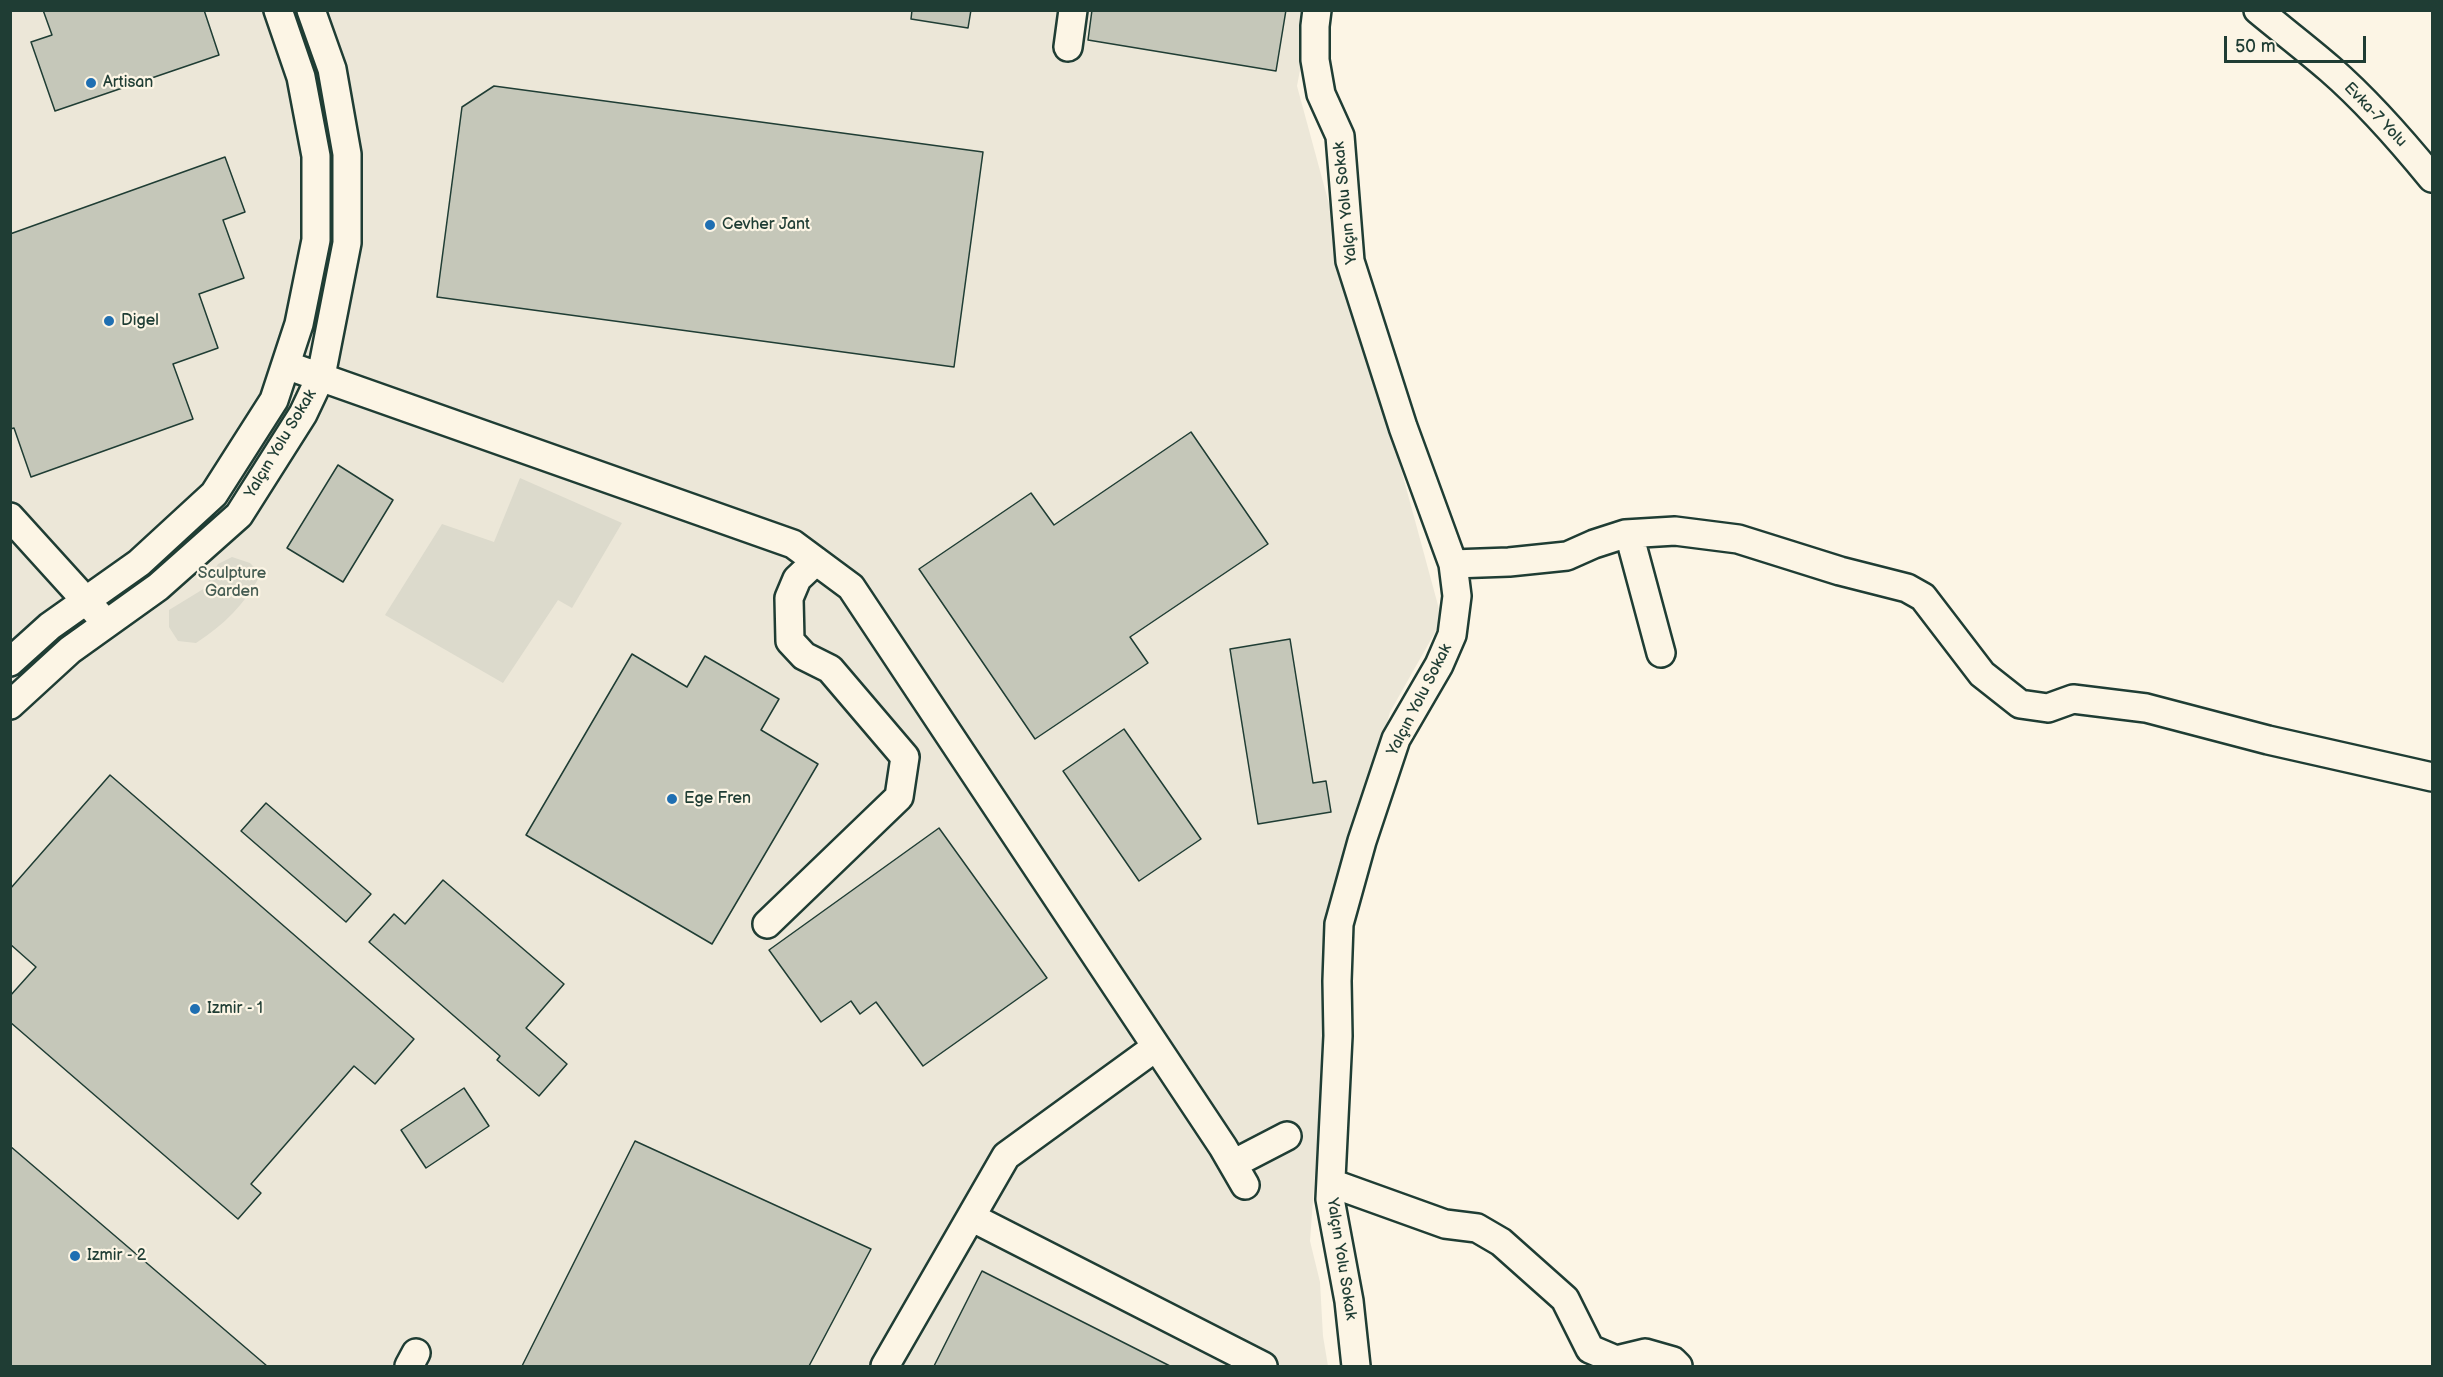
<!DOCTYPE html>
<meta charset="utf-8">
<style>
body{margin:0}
#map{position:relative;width:2443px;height:1377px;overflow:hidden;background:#fcf5e5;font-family:"Balsamiq Sans",sans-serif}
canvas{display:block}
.frame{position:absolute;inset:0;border:12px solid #1f3d34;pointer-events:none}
.scale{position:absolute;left:2224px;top:36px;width:142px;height:27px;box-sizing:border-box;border:3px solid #1f3d34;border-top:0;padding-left:8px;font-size:18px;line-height:21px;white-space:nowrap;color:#1f3d34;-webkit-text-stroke:4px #fcf5e5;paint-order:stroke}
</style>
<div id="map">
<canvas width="2443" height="1377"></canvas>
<div class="frame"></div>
<div class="scale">50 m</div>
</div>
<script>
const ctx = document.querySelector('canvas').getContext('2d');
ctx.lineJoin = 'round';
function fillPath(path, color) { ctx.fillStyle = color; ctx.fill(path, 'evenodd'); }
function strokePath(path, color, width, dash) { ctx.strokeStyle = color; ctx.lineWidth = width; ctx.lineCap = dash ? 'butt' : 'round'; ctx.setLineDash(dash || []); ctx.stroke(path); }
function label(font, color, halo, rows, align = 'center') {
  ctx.font = font + ' "Balsamiq Sans",sans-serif'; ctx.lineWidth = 4.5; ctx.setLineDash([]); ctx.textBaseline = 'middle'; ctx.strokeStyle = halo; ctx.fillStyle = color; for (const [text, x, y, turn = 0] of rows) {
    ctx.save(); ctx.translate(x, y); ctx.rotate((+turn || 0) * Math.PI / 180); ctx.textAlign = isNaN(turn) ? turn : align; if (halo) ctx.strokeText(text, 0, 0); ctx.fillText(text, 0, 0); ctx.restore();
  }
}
fillPath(new Path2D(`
 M10,11h1301l-14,75 145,534 -52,92 -63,234 -7,158 -10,137 10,41 3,54 5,30h-1317z`), '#ece7d8');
fillPath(new Path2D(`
 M520,478l102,45 -50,85 -14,-8 -55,83 -118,-68 57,-91 52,18z
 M232,557l18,6 11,11c-16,30 -37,51 -65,69l-18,-2 -9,-14v-17l36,-22 13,-24z`), '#dcdacc');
const building = new Path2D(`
 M43,10h161l15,45 -164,56 -24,-69 21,-7z
 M912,10h59l-3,18 -57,-9z
 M1092,10h194l-10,61 -188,-31z
 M494,86l489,66 -29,215 -517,-70 25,-190z
 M225,157l20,55 -22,8 21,58 -45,16 19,54 -45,16 20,55 -162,58 -17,-49 -4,1v-195z
 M1191,432l77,112 -138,93 18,26 -113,76 -116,-170 112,-76 23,32z
 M338,465l55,35 -50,82 -56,-34z
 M1290,639l23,144 13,-2 5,31 -73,12 -28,-175z
 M632,654l55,33 18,-31 74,43 -18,31 57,34 -106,180 -186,-109z
 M1124,729l77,110 -62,42 -76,-110z
 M110,775l304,264 -39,45 -21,-18 -103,118 10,9 -23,26 -228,-197v-26l26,-29 -26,-23v-55z
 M266,803l105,91 -25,28 -105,-91z
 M939,828l108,150 -124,88 -47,-64 -16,12 -9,-13 -30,21 -52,-72z
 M443,880l121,104 -38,44 41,36 -28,32 -42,-36 3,-4 -131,-114 25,-28 11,10z
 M464,1088l25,38 -63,42 -25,-38z
 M635,1141l236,108 -62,117h-287z
 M10,1146l257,220h-257z
 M982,1271l188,95h-236z`);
fillPath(building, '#c5c7b9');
strokePath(building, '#1f3d34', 1.5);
const minor = new Path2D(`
 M1317,10l-2,16v34l6,34 19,42 10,125 53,166 50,137 4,32 -5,39 -13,30 -43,74 -34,102 -23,83 -2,57 1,55 -8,163 19,102 7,65
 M2258,10c24,20 49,39 72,59 38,33 71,71 102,109
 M1068,47l5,-37
 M286,365l507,179 58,43 372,560 22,38
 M10,517l88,97
 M1629,534l32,119
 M1453,564l56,-2 58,-6 27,-12 31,-10 50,-3 63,8 102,32 67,17 16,9 59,77 38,30 28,4 25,-9 73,9 122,32 164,37
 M10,662l40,-36 89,-63 75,-69 60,-94 25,-76 17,-84v-84l-15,-79 -23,-67
 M10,705l60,-55 88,-63 81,-72 64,-101 18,-38 26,-133v-89l-15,-85 -21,-59
 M767,924l132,-127 6,-40 -75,-88 -26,-13 -14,-15 -1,-43 8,-19 19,-18
 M1233,1164l54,-28
 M1331,1183l114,41 32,4 24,14 64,57 25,50 26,11 29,-7 28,8 5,5
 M971,1217l292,149
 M409,1366l7,-13
 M885,1366l121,-210 150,-109`);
strokePath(minor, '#1f3d34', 32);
strokePath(minor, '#fcf5e5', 27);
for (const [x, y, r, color] of [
 [91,83,6,"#1f6fb2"],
 [710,225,6,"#1f6fb2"],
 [109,321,6,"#1f6fb2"],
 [672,799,6,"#1f6fb2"],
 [195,1009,6,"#1f6fb2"],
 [75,1256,6,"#1f6fb2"]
]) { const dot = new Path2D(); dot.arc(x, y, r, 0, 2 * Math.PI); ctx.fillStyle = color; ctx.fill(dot); strokePath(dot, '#fcf5e5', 2); }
label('16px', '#1f3d34', '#fcf5e5', [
 ["Artisan",103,83],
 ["Cevher Jant",722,225],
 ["Digel",121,321],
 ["Ege Fren",684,799],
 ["Izmir - 1",207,1009],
 ["Izmir - 2",87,1256]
], 'left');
label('16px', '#1f3d34', '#fcf5e5', [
 ["Evka-7 Yolu",2375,115,46],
 ["Yalçın Yolu Sokak",1346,203,-96],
 ["Yalçın Yolu Sokak",281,444,-59],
 ["Yalçın Yolu Sokak",1420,700,-63],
 ["Yalçın Yolu Sokak",1341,1259,81]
]);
label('16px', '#455c52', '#fcf5e5', [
 ["Sculpture",232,574],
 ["Garden",232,592]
]);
</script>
